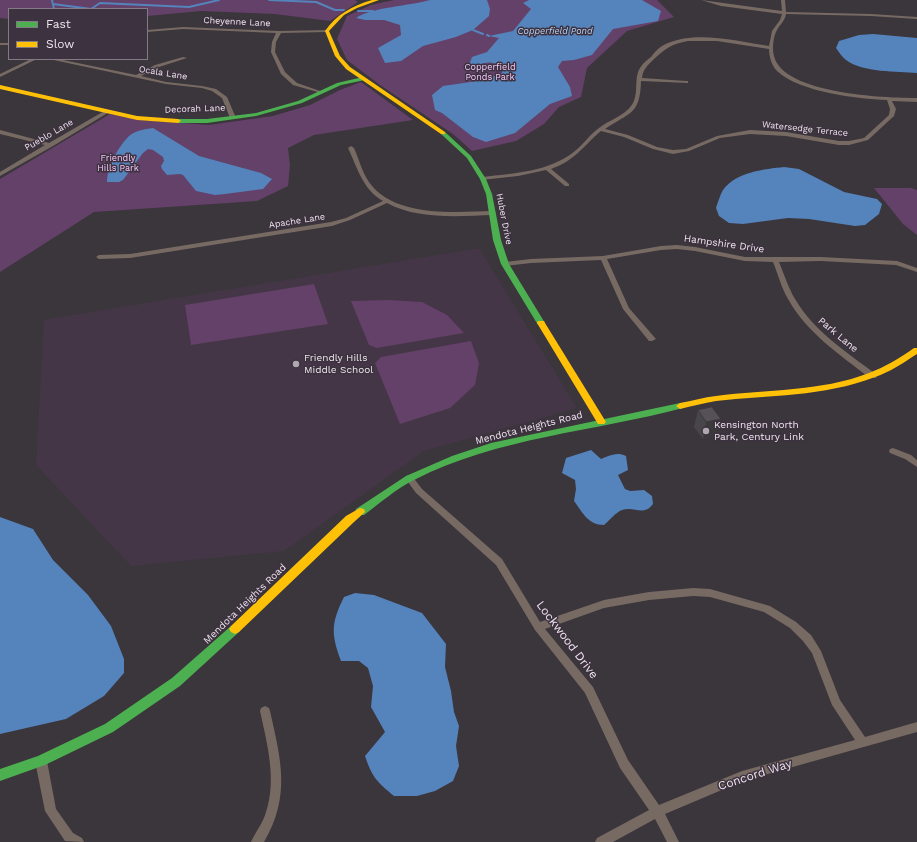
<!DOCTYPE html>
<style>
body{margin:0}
#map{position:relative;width:917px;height:842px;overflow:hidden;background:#3b353c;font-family:"Work Sans",sans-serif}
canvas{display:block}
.legend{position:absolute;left:8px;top:8px;width:140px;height:52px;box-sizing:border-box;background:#3d323f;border:1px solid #847a85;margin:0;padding:5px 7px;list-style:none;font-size:12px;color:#eee6ee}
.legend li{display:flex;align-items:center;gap:8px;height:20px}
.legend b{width:20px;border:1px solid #847a85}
</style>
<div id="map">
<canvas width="917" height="842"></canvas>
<ul class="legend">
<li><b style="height:5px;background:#4caf50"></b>Fast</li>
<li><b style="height:5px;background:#ffc107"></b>Slow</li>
</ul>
</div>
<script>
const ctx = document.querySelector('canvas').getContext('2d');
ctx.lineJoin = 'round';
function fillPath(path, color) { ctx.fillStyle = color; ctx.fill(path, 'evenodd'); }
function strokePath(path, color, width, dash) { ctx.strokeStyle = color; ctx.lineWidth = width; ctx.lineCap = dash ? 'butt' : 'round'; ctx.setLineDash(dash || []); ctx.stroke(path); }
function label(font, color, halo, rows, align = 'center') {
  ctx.font = font + ' "Work Sans",sans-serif'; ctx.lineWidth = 3; ctx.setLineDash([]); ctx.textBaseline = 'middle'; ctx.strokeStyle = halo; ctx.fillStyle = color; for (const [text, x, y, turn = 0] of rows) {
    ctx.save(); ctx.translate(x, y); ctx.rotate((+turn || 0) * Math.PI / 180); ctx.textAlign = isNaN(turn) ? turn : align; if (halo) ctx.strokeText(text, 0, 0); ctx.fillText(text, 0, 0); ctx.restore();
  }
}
fillPath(new Path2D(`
 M479,248l98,160 -153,43 -140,100 -153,15 -95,-101 8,-145z`), '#443646');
fillPath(new Path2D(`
 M0,0h355l3,2 -28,19 -55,-7 -74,-3 -54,5v-7h-138v10l-9,-1z
 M394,0h263l17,17 -47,14 -40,37 -6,29 -22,10 -15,17 -28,17 -44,10 -19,-17 -73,-49 -33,-25 -10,-21 10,-23 24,-11z
 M361,82l52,38 -99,15 -26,13 2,17 -2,21 -31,15 -163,11 -94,60v-93l110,-65 29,6 70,5 64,-9 37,-11 30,-15z
 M874,188h37l6,2v45l-14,-11z
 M314,284l14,40 -137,21 -6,-40z
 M388,300l34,2 25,13 17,18 -87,15 -8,-3 -18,-44z
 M471,341l8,22 -4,22 -25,23 -50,16 -25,-61 6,-6z`), '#644169');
fillPath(new Path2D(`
 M430,0h57l3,9 -1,7 -16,14 -17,7 -33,9 -22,15 -16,2 -7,-15 23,-13 -1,-10 -16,-5h-19l-9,-2c16,-11 54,-12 74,-18z
 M529,0h113l19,11 -3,10 -45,8 -21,26 -18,5 -12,1 -4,6 12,20 2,9 -22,8 -35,29 -29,9 -13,-5 -31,-24 -7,-3 -3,-15 11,-9 41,-6 18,-7 1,-4c-19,-14 -18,0 -34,-4l3,-8 15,-5 12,-14 -10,-2 24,-5 18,-22 -8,-6z
 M873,34l44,4v35c-20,-2 -54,0 -71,-13 -4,-3 -7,-8 -10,-12l3,-7 20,-6z
 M153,128l46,28 62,17 11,6 -9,10 -38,5 -10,1 -19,-4 -13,-16 -3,-1 -13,1 -5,-6 -1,-3 3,-5 -1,-4 -10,-7 -5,-1 -5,4 -20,27 -4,2h-12c0,-15 11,-35 22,-46 6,-5 15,-7 24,-8z
 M784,167l15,2 45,23 33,7 5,5 -3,10 -14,11 -10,1 -46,-7 -21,-1 -45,6 -14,-1 -10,-7 -3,-8c2,-6 4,-13 7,-18 13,-18 42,-21 61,-23z
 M591,450l10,9c10,-4 16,-7 25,-3l2,14 -10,5 7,14 5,2 14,-1 8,6 1,8c-10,13 -18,2 -31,6 -6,2 -13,11 -18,15 -16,0 -21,-12 -30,-24l2,-12 -1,-9 -13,-7 4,-15z
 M0,517l33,12 20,31 35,35 23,31 13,33v14l-20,23 -38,23 -66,15z
 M355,593l19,2 48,18 24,31 -1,23 6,24 3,21 5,14 -3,20 3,20 -6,15 -18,10 -18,5h-23c-17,-14 -22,-19 -29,-40l20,-24 -14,-25 2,-21 -5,-18 -9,-7h-18c-10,-27 -10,-38 3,-64z`), '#5583bc');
strokePath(new Path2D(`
 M52,0l2,9
 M269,0l47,2 19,8h9
 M53,4l38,5 9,-6 89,4 30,-7
 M358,11h15
 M473,30l10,4
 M487,35l2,1`), '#5583bc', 2);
fillPath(new Path2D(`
 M701,0l81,11 -1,-11h4l1,12 85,2 46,3v2l-46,-3 -85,-2c-1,7 -6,10 -9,16 -4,7 -5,19 -3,26 9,38 111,42 143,42v4l-25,-1 4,8 -2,7 -26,24 -19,5h-10l-53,-9 -36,-2 -30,4 -31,13 -16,3 -20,-5 -29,-12 -23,-6c-18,15 -25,29 -50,38l18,15v2h-4l-19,-16 -28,6 -37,4v-2l2,-1c32,-4 66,-5 92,-26 9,-7 15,-17 24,-23 10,-8 25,-12 32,-22 9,-11 2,-27 9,-38 3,-5 7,-8 11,-11 3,-4 6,-8 11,-11 29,-17 75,-5 107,0l3,-15 8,-11 2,-6 -61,-8zM688,41h29l52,8c0,8 3,17 8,22 22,21 81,28 110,29l3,9 -1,6 -25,23 -15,3h-10l-53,-9 -36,-2 -33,6 -31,13 -13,1 -16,-3 -29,-12 -23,-6c25,-17 35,-14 36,-48l47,2v-2h-2l-44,-3c1,-9 6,-13 12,-19 12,-11 18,-15 34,-18z
 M183,27l96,4 50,-1v1l-2,1 -46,1 -5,9 -1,10 10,20 12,11 26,9 -2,1 -28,-8 -12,-11 -10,-22 1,-10 4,-9 -93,-4 -36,3v-2z
 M0,43h9v2h-9z
 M183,57l4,1 -28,9 -18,9 25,6 36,4 14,3 11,8 9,21 -1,1 -5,-1 -8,-20 -10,-7 -10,-3 -36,-4 -117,-25h9l78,16 19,-10z
 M31,59h6l-37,18v-3z
 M106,110l5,1 -58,35 -53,30v-4l45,-27 -45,-11v-4l49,13z
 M351,146l3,2c5,11 8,24 15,34 25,36 86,30 124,29l3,2 -3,2c-34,1 -75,5 -106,-12l-37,17 -18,6 -202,32 -31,1 -3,-2 3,-2 31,-1 201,-32 15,-4 37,-17c-20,-11 -26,-34 -35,-53z
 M677,245l18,2 50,10h76l76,4 20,7v4l-21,-7 -75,-4 -42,1c5,12 9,25 16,37 19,32 51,53 81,75l1,2 -1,2h-6c-30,-23 -63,-45 -82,-79 -7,-12 -10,-25 -15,-37l-28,-1 -50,-10 -18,-2 -16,1 -54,9 22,49 27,31 -4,2h-3l-26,-32 -22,-49 -70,3 -26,3 -3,-2 3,-2 26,-3 72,-3 58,-10z
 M893,448l18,7 6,5v7l-12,-8 -15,-6 -1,-2 1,-2z
 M409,475l3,1 10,13 80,70 38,63 64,-22 45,-8 44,-4 17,1 60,17 26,16 15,13 10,16 19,49 25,37 52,-15v10l-174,49 -78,33 14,28h-12l-12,-23 -42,23h-18l2,-4 52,-28 -29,-42 -35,-75 -50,-63 -39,-65 -80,-72 -11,-15 1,-2zM693,596l17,1 54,15 26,16 13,13 9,12 20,52 23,35 -113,31 -83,34 -31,-45 -35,-73 -48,-58 59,-21 45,-8z
 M265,706l4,2 1,3c11,49 21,85 -6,131h-13c5,-11 12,-19 15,-30 11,-32 1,-69 -6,-101l1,-3z
 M41,756l4,1 2,4 9,48 17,24 9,5 2,4 -19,-1 -20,-30 -10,-50 2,-4z`), '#776a63');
fillPath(new Path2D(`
 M363,77l3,2 -1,1 -24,5 -39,18 -46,13 -49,7h-29l-3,-2 3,-2h29l49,-6 42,-12 39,-18z
 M441,132h4l26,24 15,23 6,15 9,46 8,24 36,59 -1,2h-6l-37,-61 -8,-24 -7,-46 -6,-15 -13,-21 -26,-24z
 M680,403l4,3 -1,2c-90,24 -185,29 -269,72 -18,9 -34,23 -50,35h-8l-1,-3 1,-3 50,-33 46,-20 39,-13z
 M235,624l4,2 2,3 -2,3 -59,54 -67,46 -68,33 -45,16v-12l38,-13 67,-32 67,-46 59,-52z`), '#4caf50');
fillPath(new Path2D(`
 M372,0h7l-22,8 -13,7 -15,16 11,25 10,11 95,65v2h-4l-95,-65 -11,-13 -10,-25c12,-17 27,-25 47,-31z
 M0,85l137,31 41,3 3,2 -3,2 -41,-3 -137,-31z
 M538,321h6l1,2 61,99 -2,2h-6l-61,-101z
 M914,348h3v6c-14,9 -27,18 -42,23 -52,20 -106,18 -159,24 -12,2 -24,5 -36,8l-4,-3 4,-3c12,-2 24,-6 36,-7 51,-7 104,-4 153,-23 16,-6 31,-15 45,-25z
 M360,508l4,1 1,3 -11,10 -115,110 -4,2 -4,-2 -2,-3 2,-3 115,-110z`), '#ffc107');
fillPath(new Path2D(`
 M698,410l23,9 -4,17 -14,3 -9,-12z`), '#49464b');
fillPath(new Path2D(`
 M721,419l-4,17 -14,3 3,-17z`), '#3c393d');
const building = new Path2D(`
 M712,407l9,12 -15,3 -8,-12z`);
fillPath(building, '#555157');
strokePath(building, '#3c393d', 1);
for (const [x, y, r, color] of [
 [296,364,4,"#afa8b0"],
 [706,431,4,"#afa8b0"]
]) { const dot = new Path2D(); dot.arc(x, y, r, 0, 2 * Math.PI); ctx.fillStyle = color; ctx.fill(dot); strokePath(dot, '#3d323f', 1.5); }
label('9px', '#eee6ee', '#3d323f', [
 ["Cheyenne Lane",237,22,3],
 ["Ocala Lane",163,73,9],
 ["Decorah Lane",195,109,-2],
 ["Watersedge Terrace",805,129,6],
 ["Pueblo Lane",49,135,-30],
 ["Huber Drive",504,219,79],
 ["Apache Lane",297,221,-9]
]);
label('italic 9px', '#bad5f7', '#3d323f', [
 ["Copperfield Pond",555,31]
]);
label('9px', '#f6c8fb', '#3d323f', [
 ["Copperfield",490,67],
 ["Ponds Park",490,77],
 ["Friendly",118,158],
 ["Hills Park",118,168]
]);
label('10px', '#eee6ee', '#3d323f', [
 ["Hampshire Drive",724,244,8],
 ["Park Lane",838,335,40],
 ["Mendota Heights Road",529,428,-14],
 ["Mendota Heights Road",245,604,-44]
]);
label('10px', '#eee6ee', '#3d323f', [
 ["Friendly Hills",304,358],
 ["Middle School",304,370],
 ["Kensington North",714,425],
 ["Park, Century Link",714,437]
], 'left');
label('12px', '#eee6ee', '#3d323f', [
 ["Lockwood Drive",567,640,53],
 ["Concord Way",755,775,-18]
]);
</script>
